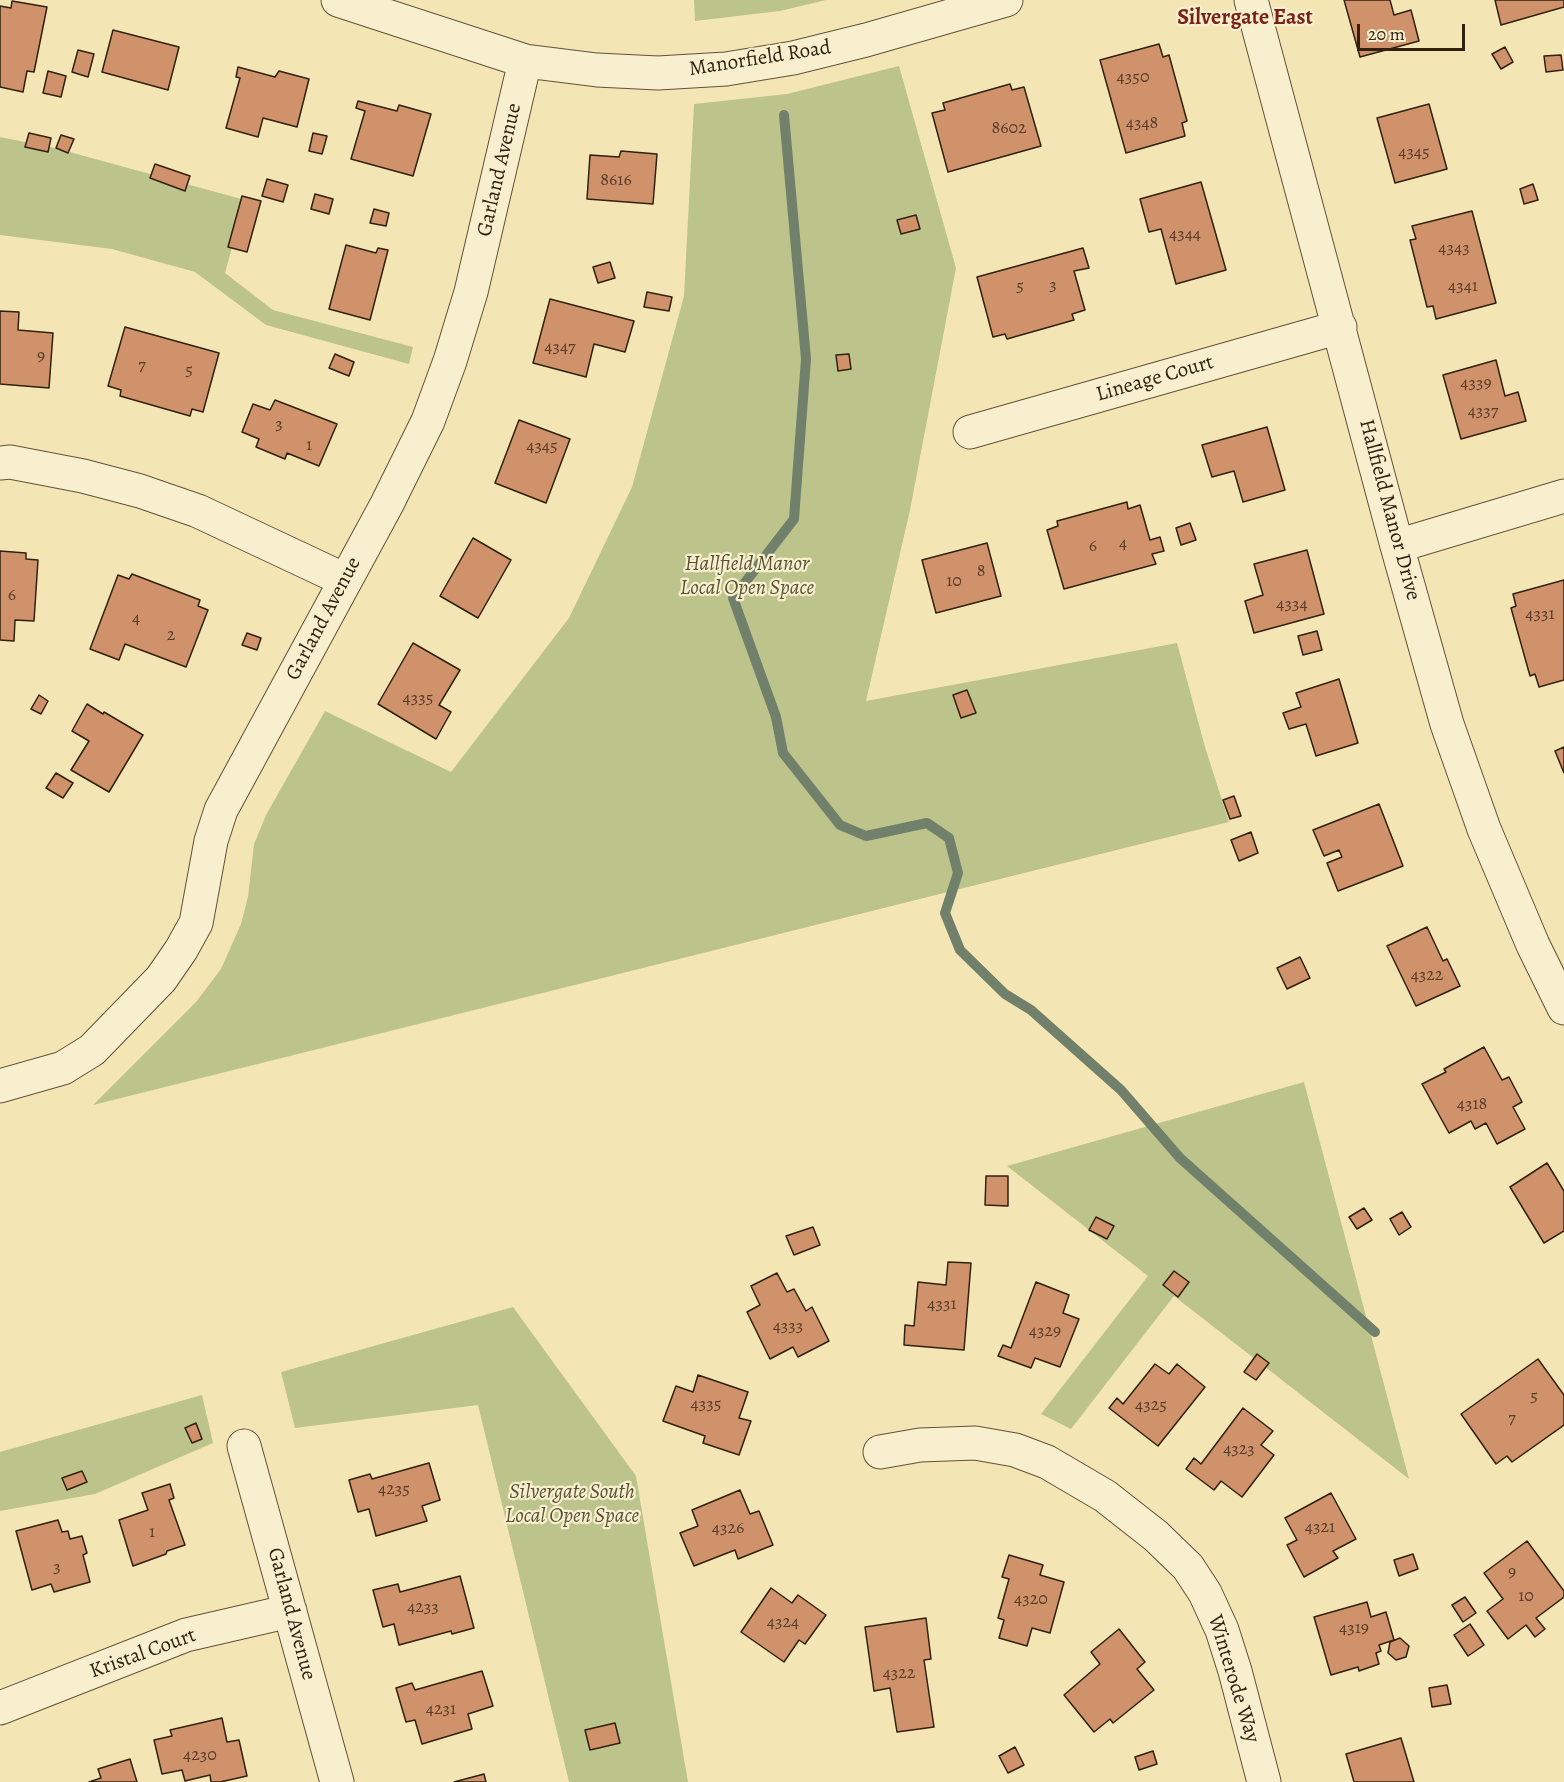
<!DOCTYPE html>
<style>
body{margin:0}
#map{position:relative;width:1564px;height:1782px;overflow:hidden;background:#f4e6b4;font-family:Alegreya,serif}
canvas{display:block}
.scale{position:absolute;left:1357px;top:24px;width:108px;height:27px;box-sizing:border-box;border:3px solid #302110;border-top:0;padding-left:8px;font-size:18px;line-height:21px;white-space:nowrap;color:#302110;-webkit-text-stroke:4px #f8efce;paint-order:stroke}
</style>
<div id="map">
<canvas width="1564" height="1782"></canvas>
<div class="scale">20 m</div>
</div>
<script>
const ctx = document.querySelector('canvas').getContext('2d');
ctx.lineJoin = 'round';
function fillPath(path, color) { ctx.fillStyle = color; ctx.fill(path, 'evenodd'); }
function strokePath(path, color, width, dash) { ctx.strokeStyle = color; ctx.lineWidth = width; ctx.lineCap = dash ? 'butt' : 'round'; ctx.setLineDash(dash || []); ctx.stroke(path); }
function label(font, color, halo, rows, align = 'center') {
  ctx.font = font + ' Alegreya,serif'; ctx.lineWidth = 4.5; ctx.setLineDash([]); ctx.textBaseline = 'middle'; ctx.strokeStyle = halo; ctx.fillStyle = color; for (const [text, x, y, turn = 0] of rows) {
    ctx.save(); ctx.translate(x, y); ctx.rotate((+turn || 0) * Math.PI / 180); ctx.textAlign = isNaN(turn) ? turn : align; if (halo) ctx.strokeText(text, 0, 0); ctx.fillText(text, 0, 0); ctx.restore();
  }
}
fillPath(new Path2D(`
 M694,0h132l-46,11 -85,10z
 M899,66l57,202 -46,242 -44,191 311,-58 28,104 24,75 -1136,283 103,-103 25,-33 20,-45 7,-27 6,-53 12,-29 59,-104 126,61 118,-154 63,-131 52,-191 10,-192 93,-10z
 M0,137l55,11 190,52 -20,73 48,37 140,37 -4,17 -143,-39 -71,-53 -83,-23 -112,-14z
 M1304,1082l105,397 -235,-183 -103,133 -30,-15 107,-138 -141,-110z
 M513,1307l123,169 52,306h-119l-91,-377 -183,23 -14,-56z
 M202,1395l11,48 -118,51 -95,17v-59z`), '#bcc48c');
strokePath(new Path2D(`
 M784,115l22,244 -12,160 -61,79 43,119 7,36 57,72 26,11 61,-13 22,15 9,35 -13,40 15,37 45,44 26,16 90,80 59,68 195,174`), '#71806b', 10);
const building = new Path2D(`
 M1344,0h46l4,15 17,-5 8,31 -59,16z
 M1495,0h69v7l-63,18z
 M12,1l35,6 -13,65 -7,-1 -4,21 -23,-5v-81l11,2z
 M113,30l66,17 -11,43 -66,-18z
 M1159,44l4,13 6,-2 18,66 -5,2 3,13 -59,17 -26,-93z
 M1505,47l8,15 -12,7 -9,-15z
 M78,50l16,4 -6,23 -16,-5z
 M1561,55l2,15 -17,2 -2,-16z
 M238,67l37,10 4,-6 30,8 -12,48 -34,-9 -5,19 -32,-9 14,-50 -4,-1z
 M48,71l18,5 -5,21 -18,-4z
 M1010,84l2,6 12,-3 17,59 -93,26 -16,-59 13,-3 -2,-7z
 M358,101l39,10 2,-6 32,9 -18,62 -62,-17 14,-48 -9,-3z
 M1429,104l18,65 -52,14 -18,-65z
 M29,133l22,5 -3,14 -23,-5z
 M313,133l14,3 -5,18 -13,-3z
 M61,135l13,4 -6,14 -12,-5z
 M621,151l36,3 -4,50 -66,-5 3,-44 29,2z
 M155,164l35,12 -5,15 -35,-13z
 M267,179l21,6 -5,17 -21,-6z
 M1201,182l25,88 -50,14 -15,-55 -12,3 -9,-33z
 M1533,184l5,16 -14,4 -4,-15z
 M315,194l18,5 -4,15 -18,-5z
 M242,196l19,5 -14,51 -19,-5z
 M374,209l15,4 -3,13 -16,-3z
 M1472,211l24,92 -60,16 -3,-13 -6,1 -17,-67 6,-1 -4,-13z
 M916,215l4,14 -19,5 -4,-14z
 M346,245l30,8 2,-5 10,2 -18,70 -41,-11z
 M1083,248l6,20 -15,3 11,39 -13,4 2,6 -67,19 -2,-5 -12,3 -16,-60z
 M610,262l5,16 -17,5 -5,-16z
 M647,292l25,5 -3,14 -25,-4z
 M550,299l84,22 -9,31 -31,-8 -8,33 -53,-14z
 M0,311l19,1 -1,18 35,3 -4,55 -49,-4z
 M125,327l94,26 -16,59 -11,-3 -2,7 -70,-20 1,-6 -13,-4z
 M335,354l19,8 -5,14 -20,-8z
 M849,354l2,15 -13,2 -2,-16z
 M1496,360l9,36 13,-4 8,29 -65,18 -18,-64z
 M275,400l62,24 -18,42 -32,-13 -2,6 -29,-12 3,-8 -17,-7 11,-28 17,6z
 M519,420l51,19 -24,64 -51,-20z
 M1267,427l18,63 -42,12 -9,-31 -22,6 -10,-32z
 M1127,502l1,7 12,-4 10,35 10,-3 4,14 -12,3 4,10 -92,25 -17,-59 11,-4 -1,-5z
 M1190,523l6,17 -15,5 -5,-17z
 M473,538l38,22 -33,58 -38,-22z
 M987,543l14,53 -65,17 -14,-53z
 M1307,550l17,64 -70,19 -9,-32 18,-6 -9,-31z
 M0,551l26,2v6l12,1 -4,61 -19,-1 -1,21 -14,-1z
 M132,574l68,26 -2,6 10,4 -22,57 -61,-23 -6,16 -29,-11 28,-74 11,4z
 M1564,580v100l-25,7 -4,-13 -5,2 -19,-68 5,-2 -3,-12z
 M1317,631l5,19 -19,5 -5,-19z
 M247,633l14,5 -4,12 -15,-5z
 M413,643l47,27 -21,35 12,7 -15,27 -58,-35z
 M1339,679l19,64 -42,13 -10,-32 -17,5 -6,-16 18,-6 -5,-14z
 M967,690l9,23 -15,5 -8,-23z
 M39,695l9,6 -7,13 -10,-5z
 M87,704l16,10 1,-2 39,23 -34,57 -38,-22 18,-29 -17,-10z
 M1564,747v26l-9,-22z
 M56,773l17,10 -10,15 -17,-10z
 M1234,796l7,20 -11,3 -7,-19z
 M1379,804l24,62 -65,25 -11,-28 15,-6 -3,-7 -15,6 -11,-26z
 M1251,832l7,21 -19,8 -8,-21z
 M1427,927l16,34 4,-2 13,27 -44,20 -29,-60z
 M1300,957l10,21 -23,11 -10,-21z
 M1484,1047l18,33 7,-3 13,25 -9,5 12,22 -28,15 -11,-21 -11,6 -4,-8 -22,12 -27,-49 24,-12 -2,-3z
 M1547,1163l17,28v40l-20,12 -34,-56z
 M986,1176h22v30l-23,-1z
 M1364,1208l8,12 -15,9 -8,-12z
 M1402,1212l9,15 -12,8 -9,-16z
 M1096,1217l18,9 -7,13 -18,-9z
 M813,1227l7,18 -26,10 -8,-19z
 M948,1262l23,1 -7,87 -60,-5 1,-20 9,1 4,-44 28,3z
 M1174,1271l15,11 -11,15 -15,-12z
 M777,1273l10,19 7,-3 12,22 6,-4 17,34 -31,16 -5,-10 -23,12 -23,-47 13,-7 -9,-19z
 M1036,1282l33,13 -6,18 16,6 -19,48 -25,-9 -4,10 -33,-12 5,-11 8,3z
 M1257,1354l12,9 -13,17 -12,-8z
 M1538,1359l26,36v30l-52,37 -5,-6 -11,8 -35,-50z
 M1155,1364l14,10 8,-10 28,23 -47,59 -49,-38 8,-10 6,6z
 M698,1375l50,17 -9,26 12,3 -12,34 -36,-12 2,-7 -42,-15 13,-35 17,6z
 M1243,1408l30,23 -12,14 13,10 -32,42 -21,-16 -7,9 -28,-21 8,-11 7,6z
 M196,1423l6,16 -10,4 -7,-15z
 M429,1463l11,37 -18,6 5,15 -51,15 -7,-27 -11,3 -9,-32 21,-6 2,5z
 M82,1471l5,11 -20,8 -5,-12z
 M170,1484l4,14 -5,2 16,45 -18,6 -1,3 -33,12 -14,-46 29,-10 -6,-17z
 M740,1490l10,24 9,-3 14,34 -35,14 -3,-9 -41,16 -14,-33 18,-7 -6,-16z
 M1331,1493l25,46 -23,12 5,7 -34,19 -17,-32 10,-5 -12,-22z
 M58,1520l4,12 6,-1 2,8 12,-3 5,17 -4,2 7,27 -36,10 -3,-8 -19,6 -16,-59z
 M1527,1541l37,50v6l-28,21 9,11 -10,8 -9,-12 -18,14 -21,-28 16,-12 -19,-26z
 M1413,1554l5,15 -19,7 -5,-16z
 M1009,1555l34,10 -3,10 24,7 -14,51 -18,-5 -5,18 -28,-8 5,-18 -6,-2 11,-39 -7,-2z
 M460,1576l14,52 -22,6 -1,-3 -52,14 -5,-21 -11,3 -10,-37 25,-6 2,8z
 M771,1588l21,15 6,-8 28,20 -21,29 -6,-4 -15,22 -43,-30z
 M1465,1597l11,16 -13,9 -11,-17z
 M1367,1602l4,15 15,-5 8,28 -15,5 2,6 -5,2 3,11 -20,7 -1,-4 -27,8 -17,-58z
 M926,1618l5,41 -7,1 10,67 -37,5 -7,-44 -16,3 -9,-64z
 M1470,1624l14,21 -16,11 -14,-21z
 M1119,1629l26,33 -8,7 17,21 -41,33 -3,-4 -16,13 -30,-37 36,-31 -9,-12z
 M1400,1638l9,8 -3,11 -10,3 -8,-7 2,-11z
 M482,1671l11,35 -25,8 4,15 -50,15 -7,-24 -9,2 -10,-34 16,-5 3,7z
 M1447,1685l4,19 -19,3 -3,-19z
 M222,1718l5,24 12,-2 8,36 -27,6h-9l-1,-7 -25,6 -3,-11 -20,4 -8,-34 18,-4 -2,-6z
 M615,1723l5,20 -30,7 -5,-20z
 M1401,1738l13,44h-60l-8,-28z
 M1015,1747l9,18 -16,8 -9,-17z
 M1153,1751l4,13 -18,6 -4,-13z
 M130,1759l7,23h-48l12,-4 -3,-9z
 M484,1774l2,8h-32z`);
fillPath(building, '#d0926b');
strokePath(building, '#302110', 1.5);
const minor = new Path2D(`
 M338,0l187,61 72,9 61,3 68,-4 67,-11 73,-18 140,-40
 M1251,0l146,546 50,178 37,105 49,116 31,63
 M970,432l370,-105
 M0,463l10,-1 73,14 57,15 58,20 147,69
 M1397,546l167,-50
 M0,1086l63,-18 29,-18 69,-71 20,-29 15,-27 15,-82 10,-31 166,-306 41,-83 22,-60 21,-69 54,-231
 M244,1446l93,336
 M880,1452l40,-7 55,-2 40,7 32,12 58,34 51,40 32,31 17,26 17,37 13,41 29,111
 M0,1708l186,-73 104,-24`);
strokePath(minor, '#615239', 35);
strokePath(minor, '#f8efce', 33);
label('18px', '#583d27', null, [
 ["4350",1133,78],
 ["4348",1142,124],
 ["8602",1009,129],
 ["4345",1414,153],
 ["8616",616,181],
 ["4344",1185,235],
 ["4343",1454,249],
 ["3",1053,286],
 ["5",1020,287],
 ["4341",1463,287],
 ["4347",560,348],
 ["9",41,357],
 ["7",142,366],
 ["5",189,371],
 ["4339",1476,384],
 ["4337",1483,412],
 ["3",279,425],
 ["1",309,446],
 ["4345",542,447],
 ["4",1123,544],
 ["6",1093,547],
 ["8",981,572],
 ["10",954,582],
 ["6",12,596],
 ["4334",1292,605],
 ["4331",1540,615],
 ["4",136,619],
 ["2",171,636],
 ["4335",418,699],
 ["4322",1427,976],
 ["4318",1472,1105],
 ["4331",942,1305],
 ["4333",788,1327],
 ["4329",1045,1332],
 ["5",1534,1397],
 ["4335",706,1405],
 ["4325",1151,1406],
 ["7",1512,1419],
 ["4323",1239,1450],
 ["4235",394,1490],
 ["4321",1320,1528],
 ["4326",728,1529],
 ["1",152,1533],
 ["3",57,1568],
 ["9",1512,1573],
 ["10",1526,1597],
 ["4320",1031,1600],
 ["4233",423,1608],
 ["4324",783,1623],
 ["4319",1354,1629],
 ["4322",899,1674],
 ["4231",441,1710],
 ["4230",200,1756]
]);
label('21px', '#302110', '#f8efce', [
 ["Manorfield Road",760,59,-9],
 ["Garland Avenue",500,170,-77],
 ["Lineage Court",1155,379,-16],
 ["Hallfield Manor Drive",1389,510,75],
 ["Garland Avenue",324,619,-62],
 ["Garland Avenue",291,1614,75],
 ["Kristal Court",143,1654,-20],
 ["Winterode Way",1233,1679,73]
]);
label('italic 21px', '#5a5235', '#f8efce', [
 ["Hallfield Manor",747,565],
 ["Local Open Space",747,589],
 ["Silvergate South",572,1493],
 ["Local Open Space",572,1517]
]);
label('bold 22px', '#7a1f14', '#f8efce', [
 ["Silvergate East",1245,19]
]);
</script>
